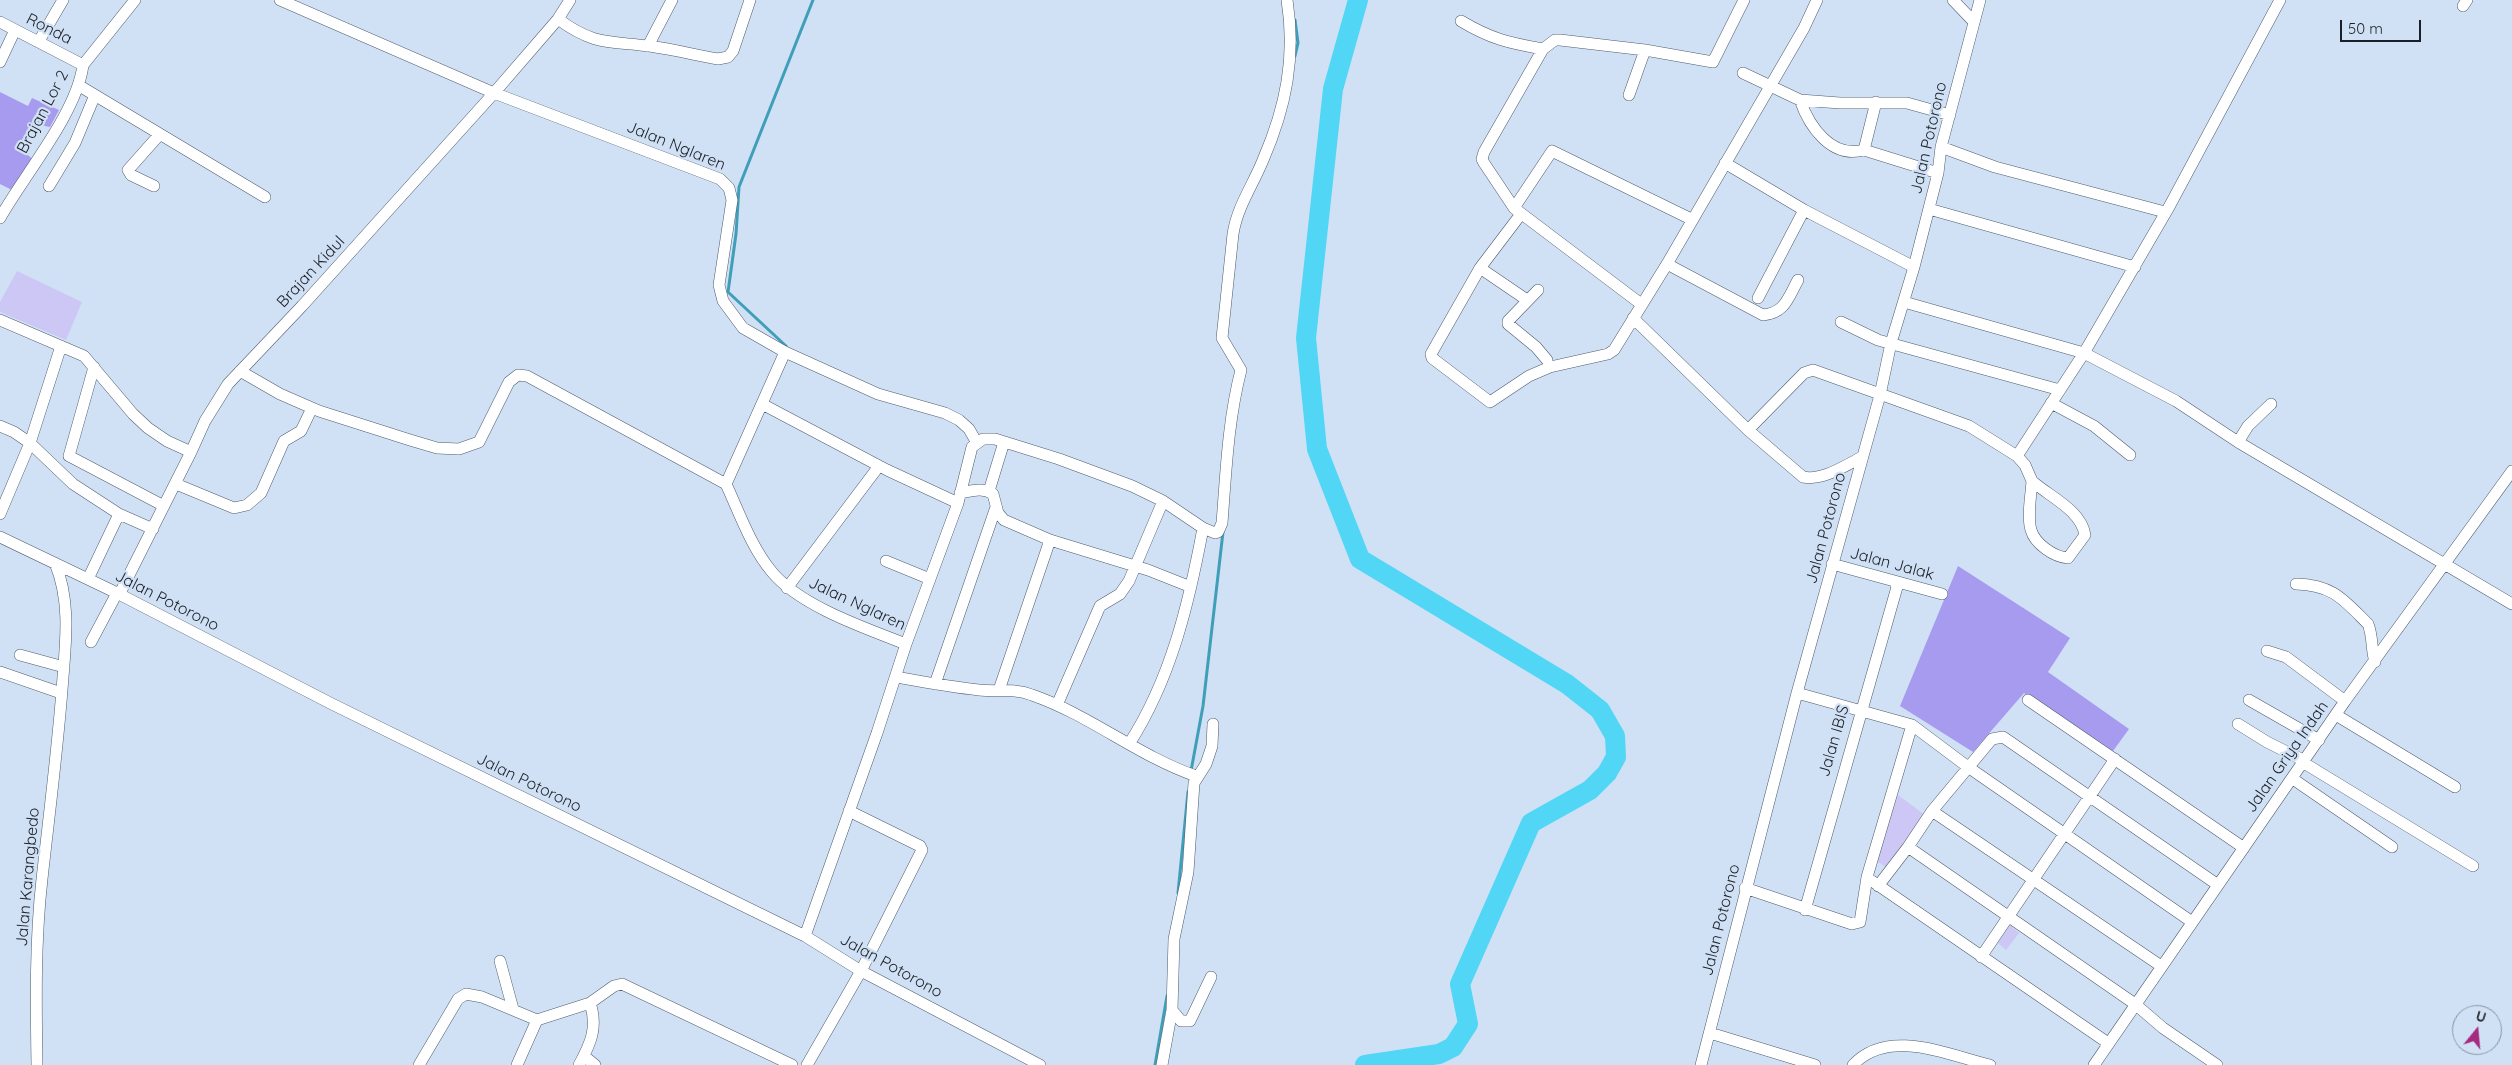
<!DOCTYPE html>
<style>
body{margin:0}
#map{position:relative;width:2512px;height:1065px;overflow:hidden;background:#d1e1f5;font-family:Quicksand,sans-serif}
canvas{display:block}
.north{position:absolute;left:2452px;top:1005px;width:50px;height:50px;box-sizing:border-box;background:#d1e1f5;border:1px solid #8893a2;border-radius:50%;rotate:17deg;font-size:14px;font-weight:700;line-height:20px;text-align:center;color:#1a1f26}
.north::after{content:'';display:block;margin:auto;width:18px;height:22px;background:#a62b7f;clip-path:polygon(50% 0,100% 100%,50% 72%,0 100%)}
.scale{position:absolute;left:2340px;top:20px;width:81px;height:22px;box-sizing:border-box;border:2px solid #1a1f26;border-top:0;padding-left:6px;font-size:15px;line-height:18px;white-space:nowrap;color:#1a1f26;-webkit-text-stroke:4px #d1e1f5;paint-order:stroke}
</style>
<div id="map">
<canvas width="2512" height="1065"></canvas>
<div class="north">U</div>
<div class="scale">50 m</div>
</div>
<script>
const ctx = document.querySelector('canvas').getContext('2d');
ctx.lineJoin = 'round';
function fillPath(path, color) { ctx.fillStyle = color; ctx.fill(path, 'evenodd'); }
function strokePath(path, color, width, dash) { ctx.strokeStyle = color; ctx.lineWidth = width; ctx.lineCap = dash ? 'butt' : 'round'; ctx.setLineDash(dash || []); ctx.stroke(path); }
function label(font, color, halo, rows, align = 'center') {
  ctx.font = font + ' Quicksand,sans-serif'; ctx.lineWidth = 4.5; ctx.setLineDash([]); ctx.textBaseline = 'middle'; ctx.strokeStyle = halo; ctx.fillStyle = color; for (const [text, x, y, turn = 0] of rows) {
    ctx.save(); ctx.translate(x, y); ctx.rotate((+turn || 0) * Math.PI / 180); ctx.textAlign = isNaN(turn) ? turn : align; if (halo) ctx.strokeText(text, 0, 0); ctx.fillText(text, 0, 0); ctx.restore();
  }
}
fillPath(new Path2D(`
 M17,271l65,31 -16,38 -66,-28v-10z
 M1898,795l27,20 -38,53 -12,-8z
 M2010,925l9,8 -13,17 -8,-7z`), '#ccc7f4');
fillPath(new Path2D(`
 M0,92l28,14 4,-8 27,12 -9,17 -15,-3 -15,25 14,11 -16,33 -18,-9z
 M1958,566l112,72 -22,34 81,57 -16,22 -89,-58 -51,59 -73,-46z`), '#a79bf0');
strokePath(new Path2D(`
 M1295,20l3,23 -3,13
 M786,346l-58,-54 8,-58 3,-47 74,-187
 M1191,771l12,-65 20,-174
 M1178,893l10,-101
 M1155,1065l12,-69`), '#409fb8', 3);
strokePath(new Path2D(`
 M1358,0l-25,89 -27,249 11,111 43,110 207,125 33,26 15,26 1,21 -9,16 -17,17 -59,33 -71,161 8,40 -15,23 -14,7 -74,11`), '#51d6f6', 20);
const minor = new Path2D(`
 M280,0l214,93 226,86 9,9 3,12 -13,85 4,16 20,27 42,24 -59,132c13,28 25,63 46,88 28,34 93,56 134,72
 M1953,0l21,22
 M2463,6l4,-6
 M558,19c35,26 50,22 91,27 23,3 46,9 69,13l10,-2 5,-6 17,-51
 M1461,21c30,18 48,22 82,28
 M0,22l83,43
 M39,41l24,-41
 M648,46l24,-46
 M0,62l15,-32
 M1743,73l57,27 40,3h67l43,12
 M78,85l187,112
 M1629,95l16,-45
 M1800,100c9,26 31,59 64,50l74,23
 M1941,147l54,20 170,45
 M1864,150l12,-48
 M1725,163l79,47 110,57
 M49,186l26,-43 20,-48
 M154,186l-23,-11 -3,-5 32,-36
 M1514,208l38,-57 139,68
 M1929,209l206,58
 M1521,214l-41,54 -49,86 1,4 58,44 39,-26 21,-9 58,-13 6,-4 53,-86 137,-236 13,-28
 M0,218c24,-43 77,-105 83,-153l52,-65
 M1667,264l96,51c22,-2 25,-17 35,-35
 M1480,268l47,32
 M1538,290l-30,31v3l28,23 11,13
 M1758,298l46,-88
 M1904,302l180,51 92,48 62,41 274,162
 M1641,304l-127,-96 -30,-45 -2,-4 2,-7 59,-103 12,-9h5l85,10 68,12 31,-62
 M1633,318l115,112 55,47c20,4 41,-11 59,-20
 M0,320l84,36 49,58 15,14 19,13 24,11
 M1841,322l37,18 182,50
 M785,352l93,42 67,19 14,7 10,9 8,14
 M94,367l-25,89 95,50
 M240,371l40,23 39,17 91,29 27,8 22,1 20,-7 30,-60 9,-7 9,1 199,108
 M2051,403l43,23 36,29
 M762,404l125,66 71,33
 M0,426l14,6 16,11 43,41 46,30 34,15
 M1748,430l56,-57 9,-3 156,56 48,30 8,9 7,16
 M2238,442l10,-16 23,-22
 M2017,456l67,-103 85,-146 111,-207
 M2032,481c18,16 49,29 53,54l-17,23c-14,-1 -33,-14 -37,-28 -4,-14 0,-34 1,-49z
 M176,484l58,24 13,-3 14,-12 23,-52 17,-10 11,-23
 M989,491l15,-49
 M960,493c12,-2 22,-6 33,1l5,19 6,7 46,20 98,30 43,17
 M0,514l30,-71 31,-97
 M1203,528l12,5 3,-1 4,-9c4,-51 6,-103 19,-153l-19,-32 11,-104c4,-27 20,-49 30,-74 23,-53 33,-103 24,-160
 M0,537l117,56 215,111 473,232 56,35 179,94
 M886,561l44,18
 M1832,564l110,30
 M88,579l31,-65
 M2296,584c37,1 47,15 72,40 5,12 3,25 7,38
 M787,588l92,-122
 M119,595l72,-143 14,-31 23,-37 74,-78 192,-213 64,-74 12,-19
 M91,642l26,-49
 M2267,651l19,6 59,44
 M20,655l44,12
 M0,672l61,21
 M896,677c28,5 55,10 83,13 18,2 35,-2 53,5 58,20 106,61 164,81
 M935,684l61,-177
 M999,690l51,-150
 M1797,693l115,32 56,42 224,155
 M2028,700l216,148
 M2249,700l70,40
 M1057,705l43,-99 20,-12 9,-13 34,-80
 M2336,715l119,72
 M2238,724l29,18 38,19
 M2304,763l169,103
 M2293,779l99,68
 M1932,811l229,155
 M1908,847l227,157 28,24 54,37
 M1872,881l236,162
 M1878,886l30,-39 24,-36 60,-72 11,-2 215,148
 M1745,888l107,36 8,-2 7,-45 45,-152
 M1805,910l92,-323 -2,-5
 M805,936l72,-203 29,-89 52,-141 14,-56 11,-8h12l64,20 73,27 31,15 40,27c-14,75 -32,151 -74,216
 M1981,957l134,-198
 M500,961l13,48
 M1172,1010l9,11h9l21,-44
 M1710,1033l105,32
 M584,1056l11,9
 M37,1065c-1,-62 -2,-124 5,-186 7,-63 15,-125 20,-189 3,-43 10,-86 -7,-127
 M419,1065l39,-66 8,-5 16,3 55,23 53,-17 24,-17 8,-2 170,81
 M517,1065l20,-45
 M579,1065c12,-22 19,-38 11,-62
 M807,1065l54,-94 61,-121 -2,-4 -71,-35
 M1162,1065l10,-55 2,-71 14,-67 6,-89 12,-19 6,-18 1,-22
 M1701,1065l96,-372 83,-298 11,-52 23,-76 24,-94 3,-26 39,-147
 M1853,1065c35,-38 95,-10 137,0
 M2094,1065l251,-364 167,-230`);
strokePath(minor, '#4e5b6c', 12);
strokePath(minor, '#fff', 11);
label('16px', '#1a1f26', '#d1e1f5', [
 ["Ronda",49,29,27],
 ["Brajan Lor 2",43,112,-62],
 ["Jalan Potorono",1929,138,-77],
 ["Jalan Nglaren",676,146,22],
 ["Brajan Kidul",311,272,-47],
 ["Jalan Potorono",1826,528,-75],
 ["Jalan Jalak",1892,564,15],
 ["Jalan Potorono",167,601,27],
 ["Jalan Nglaren",857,604,25],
 ["Jalan IBIS",1834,741,-74],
 ["Jalan Griya Indah",2287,757,-55],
 ["Jalan Potorono",529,783,26],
 ["Jalan Karangbedo",28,877,-85],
 ["Jalan Potorono",1721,920,-76],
 ["Jalan Potorono",891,966,29]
]);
</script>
